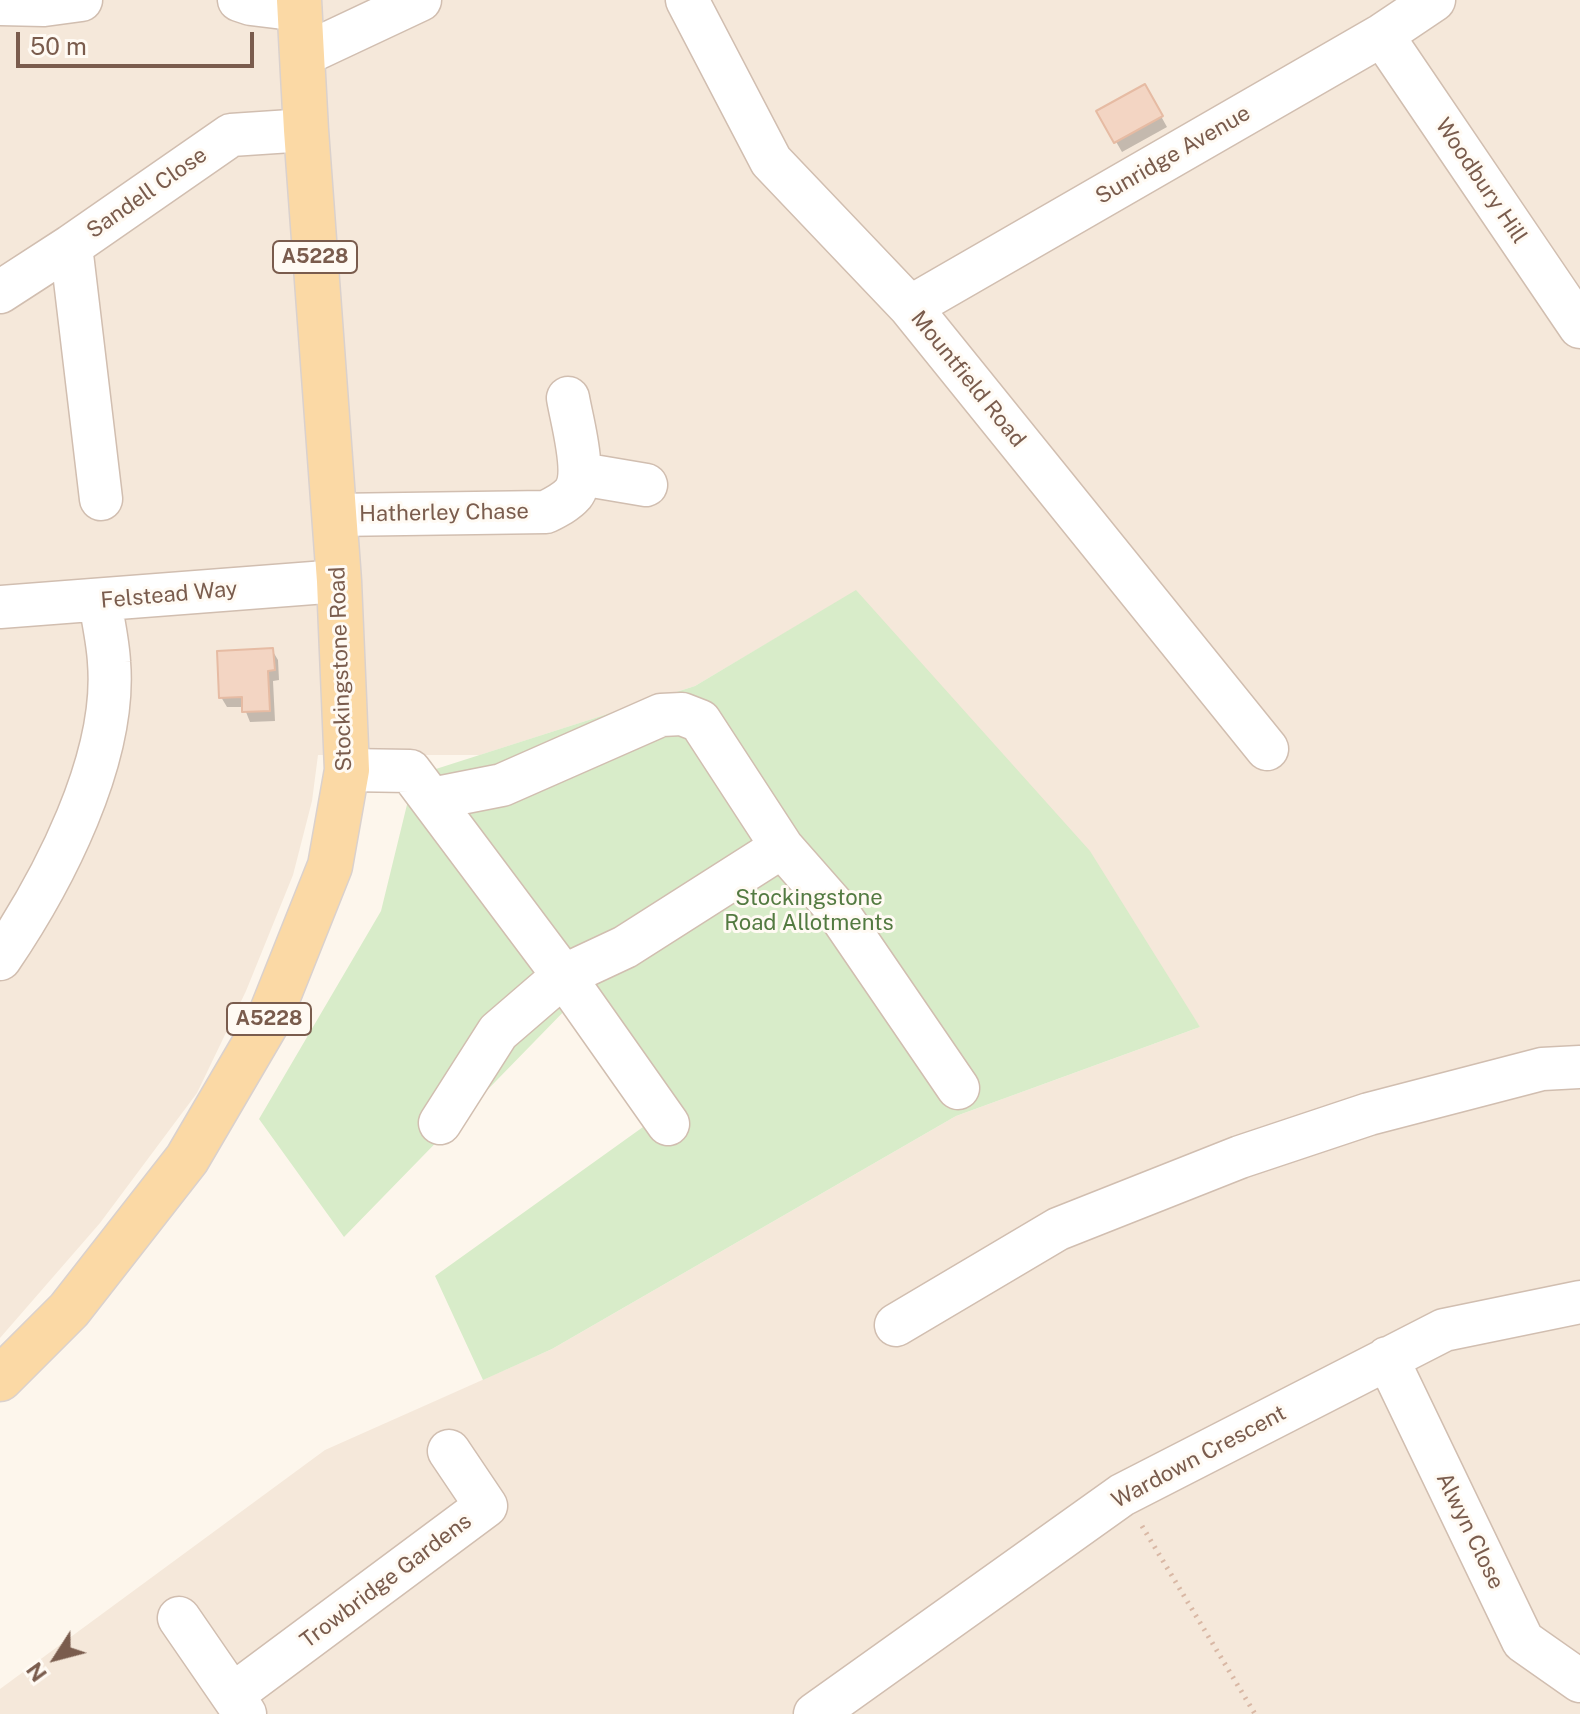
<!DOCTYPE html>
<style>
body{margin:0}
#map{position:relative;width:1580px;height:1714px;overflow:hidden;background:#fdf6ec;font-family:"Public Sans",sans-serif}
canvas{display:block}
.north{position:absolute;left:16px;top:1618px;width:80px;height:80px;-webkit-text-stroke:6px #fffaf3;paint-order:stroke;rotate:234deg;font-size:22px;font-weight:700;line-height:32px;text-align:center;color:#7a5c4d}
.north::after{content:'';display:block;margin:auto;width:28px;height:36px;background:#7a5c4d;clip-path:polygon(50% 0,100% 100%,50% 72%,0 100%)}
.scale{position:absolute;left:16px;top:32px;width:238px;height:36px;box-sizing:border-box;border:4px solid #7a5c4d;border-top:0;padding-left:10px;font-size:24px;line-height:28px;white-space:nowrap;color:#7a5c4d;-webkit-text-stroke:6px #fffaf3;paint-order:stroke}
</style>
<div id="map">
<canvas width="1580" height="1714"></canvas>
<div class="north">N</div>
<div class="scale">50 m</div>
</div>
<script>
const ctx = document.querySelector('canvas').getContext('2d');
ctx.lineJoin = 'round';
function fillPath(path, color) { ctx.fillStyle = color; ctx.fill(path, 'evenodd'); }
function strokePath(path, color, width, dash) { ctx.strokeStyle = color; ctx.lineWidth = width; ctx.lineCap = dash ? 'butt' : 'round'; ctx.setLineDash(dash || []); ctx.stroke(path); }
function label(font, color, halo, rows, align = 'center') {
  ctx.font = font + ' "Public Sans",sans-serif'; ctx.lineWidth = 6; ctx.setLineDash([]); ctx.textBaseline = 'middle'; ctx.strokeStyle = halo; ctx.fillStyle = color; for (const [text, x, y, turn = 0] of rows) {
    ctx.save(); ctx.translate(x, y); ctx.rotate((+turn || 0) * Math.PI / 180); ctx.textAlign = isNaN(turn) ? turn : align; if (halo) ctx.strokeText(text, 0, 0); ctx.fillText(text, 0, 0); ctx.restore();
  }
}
fillPath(new Path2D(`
 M0,0h1580v1714h-1580v-25l325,-239 227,-101 404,-233 244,-89 -344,-436 -161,95 -215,69h-162l-6,46 -19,74 -47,116 -49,102 -97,130 -100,115z`), '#f5e8da');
fillPath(new Path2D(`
 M856,590l234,261 110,176 -244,89 -404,233 -69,31 -48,-104 215,-154 -78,-119 -228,234 -85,-118 122,-208 33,-135 281,-90z`), '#d8ecc9');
fillPath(new Path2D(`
 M1144,86l23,41 -45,25 -23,-40z
 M272,650l6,10 1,20 -6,1 2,40 -25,1 -6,-15h-17l-6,-10z`), '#0003');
const building = new Path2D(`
 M1145,84l18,32 -49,27 -18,-32z
 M273,648l2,22 -7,1 2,40 -28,1v-15l-23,1 -2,-47z`);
fillPath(building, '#f3d5c3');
strokePath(building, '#e6bba3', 2);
const minor = new Path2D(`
 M239,0l12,4 49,6
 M687,0l84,161 139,146 357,442
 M0,4l44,1 37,-5
 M1382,35l198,292
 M303,55l117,-55
 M71,246l30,253
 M0,292l71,-46 160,-111 75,-5
 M910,307l472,-272 52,-35
 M581,474l65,11
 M334,515l212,-3c10,-5 20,-10 27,-18 15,-19 -1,-72 -5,-96
 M0,607l339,-26
 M347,770l63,1 158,211 100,142
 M431,799l71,-14 159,-70 21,-1 18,7 82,126 51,58 125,183
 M0,959c53,-78 117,-200 109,-297 -1,-20 -6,-41 -9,-61
 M440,1123l58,-91 65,-56 62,-29 157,-100
 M896,1325l162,-96 182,-72 129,-43 173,-45 38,-2
 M1387,1358l136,283 57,40
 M179,1618l66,96
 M232,1695l254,-189 -37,-55
 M815,1714l307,-219 322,-165 136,-28`);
const major = new Path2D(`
 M0,1379l69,-69 118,-151 82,-140 61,-153 17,-96 -8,-189 -33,-451 -7,-130`);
strokePath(minor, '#d1beb0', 45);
strokePath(major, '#dad1cd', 47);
strokePath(new Path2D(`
 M1142,1526l113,188`), '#d9b8a5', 5, [2, 6]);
strokePath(minor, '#fff', 42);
strokePath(major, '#fbd9a5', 44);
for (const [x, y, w] of [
 [315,257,84],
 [269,1019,84]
]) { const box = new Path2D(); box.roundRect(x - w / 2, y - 16, w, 32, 6); ctx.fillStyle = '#fffaf3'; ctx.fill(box); strokePath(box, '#7a5c4d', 2); }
label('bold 20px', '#7a5c4d', null, [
 ["A5228",315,257],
 ["A5228",269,1019]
]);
label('22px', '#7a5c4d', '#fffaf3', [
 ["Sunridge Avenue",1173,155,-30],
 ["Woodbury Hill",1481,181,56],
 ["Sandell Close",147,193,-35],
 ["Mountfield Road",968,379,51],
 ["Hatherley Chase",444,513,-1],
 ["Felstead Way",169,595,-5],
 ["Stockingstone Road",341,669,-92],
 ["Wardown Crescent",1199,1457,-28],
 ["Alwyn Close",1470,1531,64],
 ["Trowbridge Gardens",386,1581,-37]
]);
label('22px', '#537a41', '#fffaf3', [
 ["Stockingstone",809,898],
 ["Road Allotments",809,923]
]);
</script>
